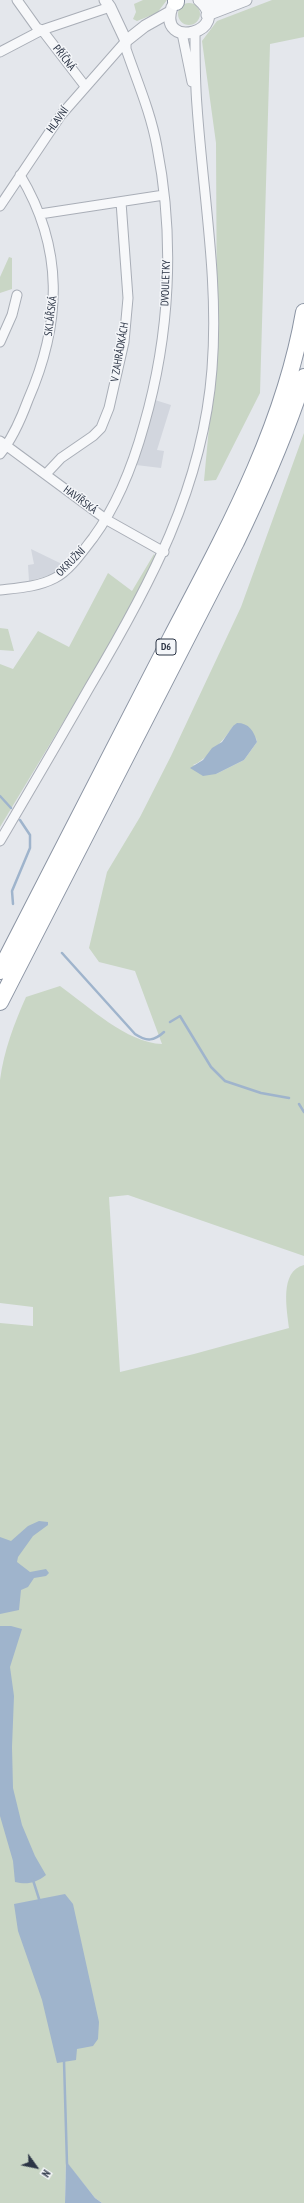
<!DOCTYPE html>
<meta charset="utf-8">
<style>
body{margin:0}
#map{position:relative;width:304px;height:2203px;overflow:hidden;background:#e4e7ec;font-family:"PT Sans Narrow",sans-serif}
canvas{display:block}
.north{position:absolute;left:16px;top:2147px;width:40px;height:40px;-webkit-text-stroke:3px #f4f6f9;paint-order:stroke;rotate:123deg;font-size:11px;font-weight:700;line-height:16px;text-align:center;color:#2b3445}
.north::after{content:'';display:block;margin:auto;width:14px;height:18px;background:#2b3445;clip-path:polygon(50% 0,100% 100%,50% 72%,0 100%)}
</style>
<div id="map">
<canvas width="304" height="2203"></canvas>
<div class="north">N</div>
</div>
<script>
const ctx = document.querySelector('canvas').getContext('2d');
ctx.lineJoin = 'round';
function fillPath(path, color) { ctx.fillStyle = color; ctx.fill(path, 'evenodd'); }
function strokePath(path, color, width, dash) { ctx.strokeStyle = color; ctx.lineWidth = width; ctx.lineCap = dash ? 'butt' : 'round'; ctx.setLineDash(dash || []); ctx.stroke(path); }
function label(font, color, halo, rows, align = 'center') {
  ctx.font = font + ' "PT Sans Narrow",sans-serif'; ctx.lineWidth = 3; ctx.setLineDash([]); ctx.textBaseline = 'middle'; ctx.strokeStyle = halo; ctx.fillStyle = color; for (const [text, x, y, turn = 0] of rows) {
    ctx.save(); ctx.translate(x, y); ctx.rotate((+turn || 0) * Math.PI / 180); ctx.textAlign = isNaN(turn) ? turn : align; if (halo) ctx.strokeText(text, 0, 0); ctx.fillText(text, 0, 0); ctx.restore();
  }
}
fillPath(new Path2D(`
 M155,400l16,5 -14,45 7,1 -3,17 -25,-3z
 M31,549l33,16 -10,9 -25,7 -1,-16 6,-1z`), '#d2d6de');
fillPath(new Path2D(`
 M143,0h24l-10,13 -20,8 -4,-2 3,-7 -2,-8z
 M272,0h32v37l-34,7 -10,349 -44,87 -12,1 13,-141 -1,-197 -14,-102 15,-20z
 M178 14a11 11 0 1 1 22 0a11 11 0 1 1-22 0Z
 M9,257l3,1v31l-12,4v-16z
 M304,433v823l-176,-61 -19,2 11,175 74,-18 95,-26c-2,-18 -10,-57 15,-63v938h-202l-7,-5 -29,-36 -1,41h-65v-880l33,3v-19l-33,-4v-223c4,-30 14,-56 26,-83l34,-11c28,20 67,57 102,58l-27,-73 -36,-9 -10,-14 18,-76 33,-55 31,-61 70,-149zM233,726l23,12 1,4 -13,18 -28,14 -23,-9c12,-4 34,-28 40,-39z
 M154,554l2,4 -2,5 -57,103 -97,161v-163l13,5 25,-38 31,16 39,-74 24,18z
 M0,628l8,1 6,22 -14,-1z`), '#c9d6c5');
fillPath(new Path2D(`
 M237,723c12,0 17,8 20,19l-13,18 -28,14 -13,2 -13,-8 13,-8 9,-12 10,-6 11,-16z
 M39,1521l9,1v3l-15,11 -15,21 -1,5 13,10 16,-3 3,4 -3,3 -12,2 -6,9 -7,3 -2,20 -19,4v-77l11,4 17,-15z
 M0,1626h11l11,3 -12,38 4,29 -2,51 1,41 9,37 13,31 11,19c-10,8 -19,10 -31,7l-2,-21 -13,-45z
 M65,1894l8,10 26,118 -1,17 -5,7 -16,3 -1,11 -19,3 -15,-63 -24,-69 -4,-27z
 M66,2161l29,37 7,5h-37z`), '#9fb4cc');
strokePath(new Path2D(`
 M0,796l11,12
 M13,904l-1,-13 18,-43v-13l-10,-15
 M62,953l73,81c12,8 19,7 29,-2
 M170,1022l10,-6 31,51 14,14 36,12 28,5
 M299,1104l5,8
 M33,1880l7,22
 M64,2061l3,103`), '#9fb4cc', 2.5);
const minor = new Path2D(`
 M17,0l20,28 5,2 43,56
 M182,33l10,49
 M0,52l42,-22 68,-23
 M0,206l61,-91 65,-74
 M40,214l124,-19
 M0,342l12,-27 5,-20
 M0,441l107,79 57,32
 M0,454c13,-16 21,-35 28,-54 34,-78 36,-152 -8,-225
 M46,474l15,-16 32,-22 8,-8 8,-20 15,-66 4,-44 -7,-96
 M0,590c18,-2 38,-3 55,-12 15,-8 27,-26 38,-40 25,-34 40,-73 51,-113 26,-90 31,-186 13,-278 -6,-34 -20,-66 -31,-98v-8
 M0,841c30,-51 60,-102 89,-153 60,-101 114,-200 123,-319 7,-88 -9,-175 -15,-263 -2,-24 -2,-49 -2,-73`);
const tertiary = new Path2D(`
 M105,0l5,7 16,34 19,-15 25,-14
 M204,4l26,-4
 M172,7c-16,45 63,24 27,-7
 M207,15l39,-15`);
const motorway = new Path2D(`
 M176,2v-2
 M0,971c57,-112 114,-224 172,-335 54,-103 112,-208 132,-324
 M0,1002l236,-460c26,-54 50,-108 68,-165`);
strokePath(minor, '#a9aeb7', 11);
strokePath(tertiary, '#a9aeb7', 13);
strokePath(motorway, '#8b94a3', 18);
strokePath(minor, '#f7f8fa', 9);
strokePath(tertiary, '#f7f8fa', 11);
strokePath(motorway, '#fff', 16);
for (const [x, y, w] of [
 [166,647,20]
]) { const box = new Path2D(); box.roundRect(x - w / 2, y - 8, w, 16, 3); ctx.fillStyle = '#f4f6f9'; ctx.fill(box); strokePath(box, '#2b3445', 1); }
label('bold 10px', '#2b3445', null, [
 ["D6",166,647]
]);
label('11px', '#2b3445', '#f4f6f9', [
 ["PŘÍČNÁ",64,58,52],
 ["HLAVNÍ",58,120,-54],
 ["DVOULETKY",166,283,-88],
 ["SKLÁŘSKÁ",51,316,-83],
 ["V ZAHRÁDKÁCH",120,352,-80],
 ["HAVÍŘSKÁ",80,500,37],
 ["OKRUŽNÍ",71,562,-45]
]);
</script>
